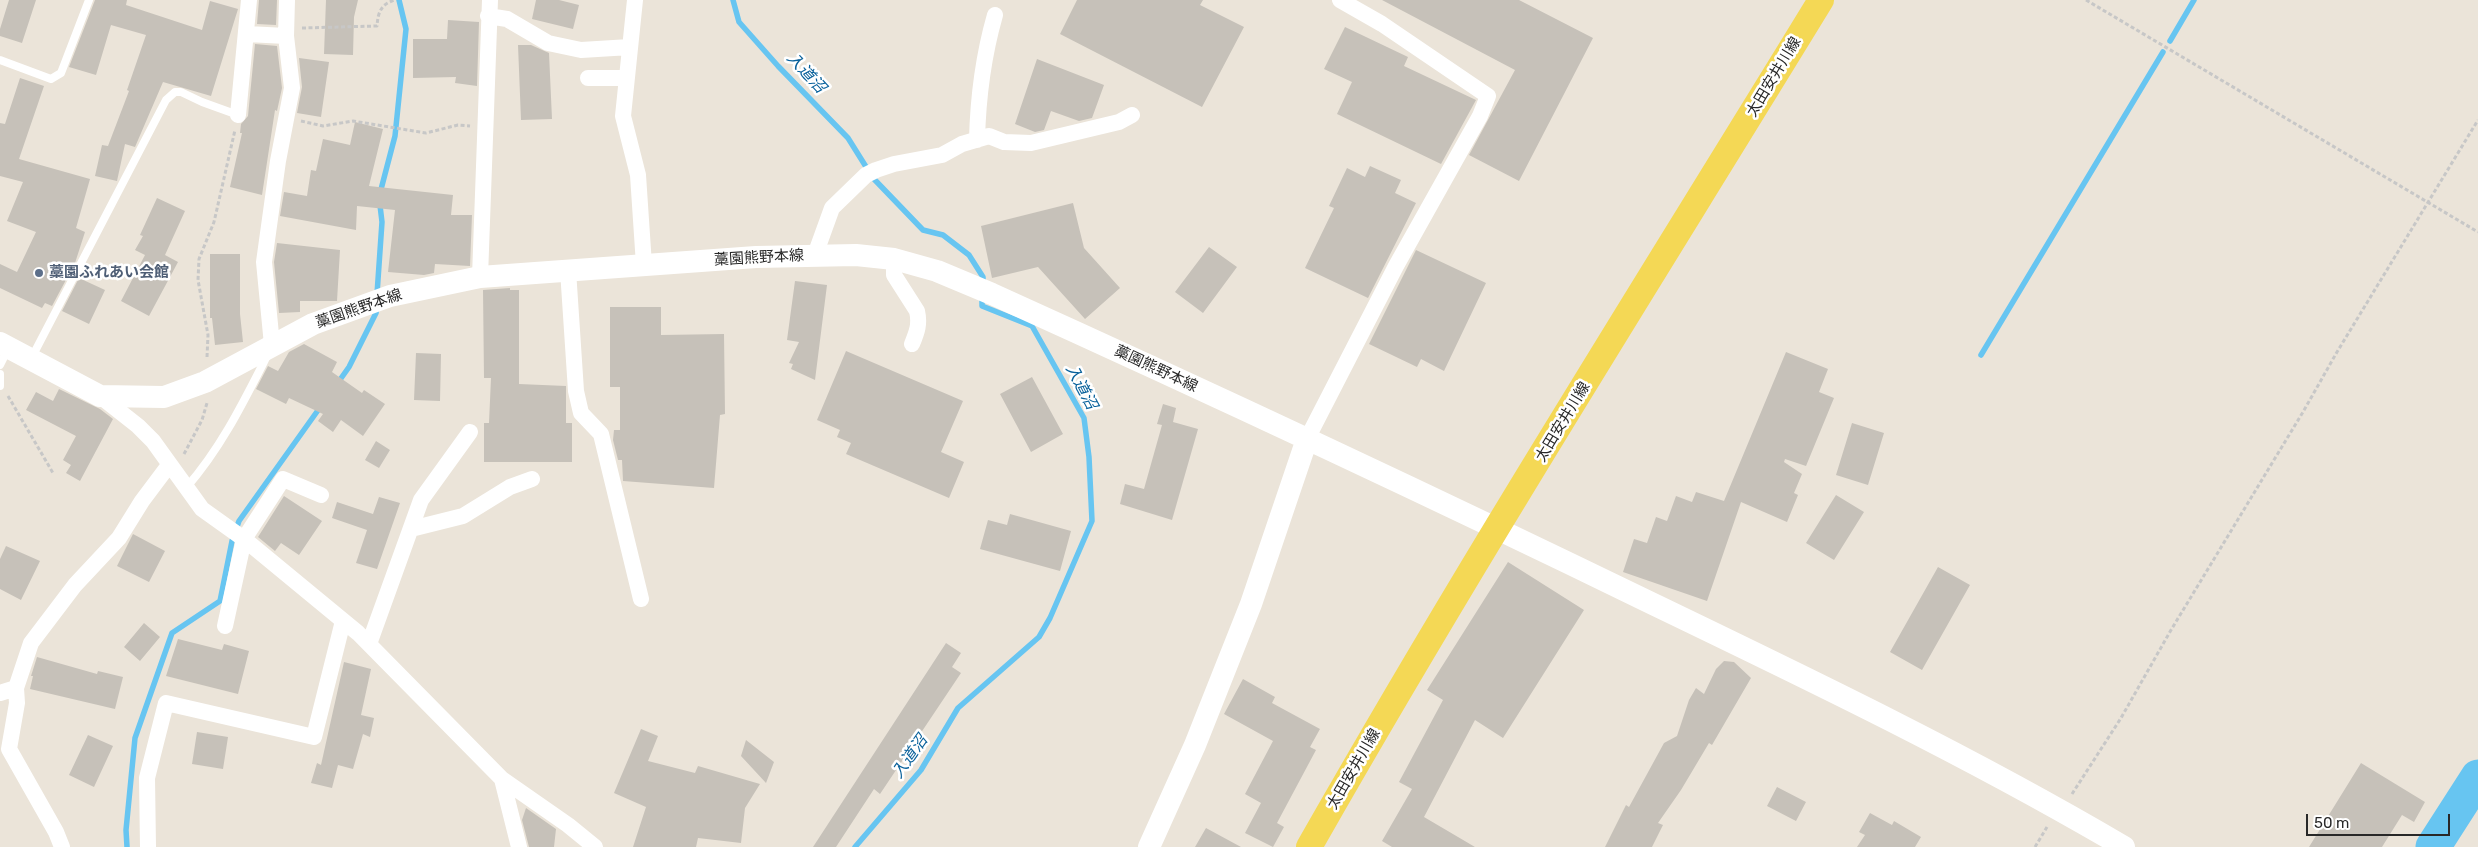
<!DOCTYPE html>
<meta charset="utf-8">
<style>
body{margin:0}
#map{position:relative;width:2478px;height:847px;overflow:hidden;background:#ebe4d9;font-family:Rubik,sans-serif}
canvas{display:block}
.scale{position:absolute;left:2306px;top:814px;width:144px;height:22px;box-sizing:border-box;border:2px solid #282828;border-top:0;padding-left:6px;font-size:15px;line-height:18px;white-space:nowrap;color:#282828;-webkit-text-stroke:4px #fff;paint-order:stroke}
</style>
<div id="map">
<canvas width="2478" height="847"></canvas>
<div class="scale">50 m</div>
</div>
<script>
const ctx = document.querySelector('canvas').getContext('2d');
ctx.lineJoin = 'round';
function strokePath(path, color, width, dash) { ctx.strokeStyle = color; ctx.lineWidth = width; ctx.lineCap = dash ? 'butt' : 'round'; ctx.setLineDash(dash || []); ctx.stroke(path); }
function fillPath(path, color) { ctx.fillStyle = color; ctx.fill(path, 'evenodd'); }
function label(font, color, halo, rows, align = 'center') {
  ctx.font = font + ' Rubik,"Noto Sans JP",sans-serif'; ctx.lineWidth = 5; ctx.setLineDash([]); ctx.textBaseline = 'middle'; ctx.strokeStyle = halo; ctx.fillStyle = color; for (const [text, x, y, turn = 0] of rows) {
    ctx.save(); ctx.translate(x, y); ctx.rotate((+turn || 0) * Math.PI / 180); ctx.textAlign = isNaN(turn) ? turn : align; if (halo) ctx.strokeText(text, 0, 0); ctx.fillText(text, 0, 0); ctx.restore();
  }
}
strokePath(new Path2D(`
 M733,0l6,22 39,44 70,72 25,40 50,52 20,5 26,20 14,22v8
 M2170,41l24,-41
 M377,294l5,-72 -3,-25 16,-61 11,-107 -7,-29
 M1981,355l182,-303
 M337,384l12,-17 27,-54 1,-7
 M127,847l-1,-17 9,-92 37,-105 48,-32 12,-60 7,-20 82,-115
 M855,847l66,-77 37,-62 81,-71 11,-19 42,-97 -3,-64 -5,-39 -52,-92 -50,-20v-11`), '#67c5f1', 5.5);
strokePath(new Path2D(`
 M2433,847l45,-70`), '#67c5f1', 35);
fillPath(new Path2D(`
 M9,0h27l-14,43 -22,-7v-7z
 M95,0h32l-1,5 76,25 8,-29 28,8 -27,87 -48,-14 -28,65 -10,-3 -8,37 -22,-5 7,-31 6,1 21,-55 -2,-1 19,-55 -35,-10 -15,50 -27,-8z
 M259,0h18l-1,25 -19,-1z
 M326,0h32l-4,17 -1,38 -29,-1z
 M536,0h23l20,5 -6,24 -41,-10z
 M1077,0h126l-3,5 44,22 -42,80 -142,-73z
 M1382,0h137l74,38 -74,143 -50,-26 46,-85z
 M448,20l31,2 -2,64 -22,-3 1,-6 -43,1v-39h34z
 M1345,27l63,30 -4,9 72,34 -35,64 -104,-50 15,-32 -28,-13z
 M255,44l22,2 5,42 -5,23 -2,-1 -13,85 -32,-8 12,-54h-2l1,-9 7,-8z
 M518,45h13l18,8 3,66 -31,1z
 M299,58l30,4 -8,55 -24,-4 5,-26z
 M1037,59l67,26 -12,33 -13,3 -28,-10 -7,19 -9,2 -20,-8z
 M20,78l24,8 -25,73 71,20 -14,49 9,4 -10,31 -23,43 -7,-3 -3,5 -42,-20v-24l17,8 19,-40 -29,-11 16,-39 -23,-6v-53l5,1z
 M355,122l28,7 -14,57 84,9 -2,20h21l-2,51 -35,-2 -1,9 -10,2 -36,-3 7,-62 -38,-4 -1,24 -76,-14 4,-24 23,4 4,-26 5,1 7,-32 27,6z
 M1370,166l31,14 -6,13 21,10 -48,95 -63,-30 29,-60 -5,-2 18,-38 18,9z
 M157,198l28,13 -20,44 13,7 -29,54 -28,-15 24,-46 -10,-5 8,-14 -3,-1z
 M1073,203l11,45 36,40 -35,31 -47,-52 -46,11 -11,-52z
 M277,243l63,7 -3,51h-37v11l-21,1 -5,-51z
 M1209,247l28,20 -34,46 -28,-21z
 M1416,250l70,33 -42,88 -23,-12 -4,8 -48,-23z
 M210,254h30v60l3,28 -28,3 -3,-27h-2z
 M79,278l26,12 -16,34 -27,-13z
 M795,281l32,4 -12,95 -24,-11 2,-5 -4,-1 10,-21 -12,-2z
 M510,288v2h9v94l47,2v37h6v39h-88v-39h5l2,-45h-7l-1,-88z
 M610,307h51v28l63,-1 1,80 -5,1 -6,73 -91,-7 -1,-21h-4l-5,-20 1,-10h6v-43h-10z
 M304,344l33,18 -5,10 30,21 2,-3 21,14 -22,32 -22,-16 -8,12 -15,-11 5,-7 -34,-16 -3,6 -30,-15 12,-23 10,5 11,-19z
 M846,351l117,50 -22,51 23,10 -15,36 -103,-44 5,-11 -14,-6 3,-7 -23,-10z
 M1786,352l42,17 -9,23 15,6 -28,68 -21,-7 -1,3 18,12 -8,19 4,2 -11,27 -46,-20 -34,99 -84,-29 11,-33 13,4 9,-26 11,4 9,-25 16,6 4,-10 28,9z
 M416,353l25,1 -1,47 -26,-1z
 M1032,377l31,57 -32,18 -31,-58z
 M59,389l41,20 13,10 -33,62 -14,-8 5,-8 -8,-5 13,-24 -50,-26 10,-18 17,9z
 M1163,404l13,4 -3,14 25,7 -26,91 -52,-16 5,-20 19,5 18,-64 -5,-1z
 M1852,423l32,10 -16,52 -32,-10z
 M376,441l14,9 -11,18 -14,-8z
 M1836,495l28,17 -30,48 -28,-17z
 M284,496l38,25 -23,34 -18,-12 -6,8 -17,-14z
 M379,497l21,6 -23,66 -21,-6 11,-33 -35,-12 5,-16 36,12z
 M1010,514l61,17 -11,40 -80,-22 8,-29 19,5z
 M133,534l32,17 -16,31 -32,-16z
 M6,546l34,15 -19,39 -21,-11v-30z
 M1508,562l76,48 -81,128 -28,-18 -51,97 51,30h-83l-10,-6 30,-52 -13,-7 44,-82 -16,-10z
 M1938,567l32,18 -48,85 -32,-18z
 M144,623l16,14 -20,24 -16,-14z
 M178,639l44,11 2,-6 25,7 -11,43 -72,-18z
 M946,643l15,10 -9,14 9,6 -81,121 -6,-5 -38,58h-23z
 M37,657l60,17 1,-3 25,6 -8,32 -85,-20 3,-13h-2z
 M1724,661l10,1 17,16 -39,67 -3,-2 -28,47 -23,33 5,2 -11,22h-47l21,-42 3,2 35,-64 13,-7 12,-36 7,-12 8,6 12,-25z
 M344,662l27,7 -10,46 13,3 -4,19 -7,-3 -10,35 -15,-4 -6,23 -21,-5 6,-20 4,2z
 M1243,679l32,18 -3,6 48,26 -10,18 6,3 -39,73 7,4 -11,20 -28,-14 16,-30 -16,-9 28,-53 -49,-27z
 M641,729l17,7 -10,25 47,12 3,-7 62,18 -15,24 -4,35 -43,-5 -2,9h-63l13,-40 -32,-14z
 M197,732l31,5 -5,32 -31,-5z
 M88,735l25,11 -19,41 -25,-12z
 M746,740l28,22 -8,21 -25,-27z
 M2361,763l64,39 -11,20 -12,-7 -20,32h-73z
 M1777,787l29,15 -10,19 -29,-15z
 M526,808l30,21 -2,18h-25l-7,-27z
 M1870,813l22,12 2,-4 27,16 -6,10h-58l8,-12 -6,-3z
 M1206,828l35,19h-46z`), '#c6c1b9');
strokePath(new Path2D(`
 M2086,0l392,232
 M302,28l75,-2c1,-14 4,-22 18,-26
 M301,121l22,5 30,-5 73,12 32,-8 12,1
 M207,357l1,-22 -10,-55 1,-21 15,-37 21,-92
 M8,396l45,77
 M184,454l18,-34 5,-17
 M2072,794l49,-76 50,-88 132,-218 34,-60 141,-232
 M2035,847l12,-20`), '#c7c7c7', 3, [4, 2.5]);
strokePath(new Path2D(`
 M0,60l51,19 10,-6 28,-73
 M32,357l134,-257 9,-8h6l21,10 36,13
 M0,365l8,-16
 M0,374v12
 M186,488c35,-40 57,-85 81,-132`), '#fff', 8);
strokePath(new Path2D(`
 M635,0l-12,116 15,59 6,90
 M488,16l19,3 41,24 33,7 49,-3
 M247,34l39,2
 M588,78h39
 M238,115l11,-115
 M977,140c1,-43 6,-83 18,-125
 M815,255l17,-47 34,-33 10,-5 18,-6 48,-9 20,-11 27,-8 15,6 27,1 88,-21 13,-7
 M894,259v16l23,36c3,13 0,21 -5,33
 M568,270l8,121 5,22 20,21 40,165
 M480,277l10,-277
 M272,345l-8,-83 14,-101 14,-73 -6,-52 1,-36
 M100,396l38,30 15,15 49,68 42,30 114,94 144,146 66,46 27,22
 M1307,439l89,-173 84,-150 8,-20 -106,-72 -42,-24
 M411,529l52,-13 47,-29 22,-8
 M225,626l19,-87 39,-60 38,16
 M369,644l52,-144 49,-68
 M0,693l16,-5
 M502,779l17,68
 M62,847l-6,-15 -47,-83 8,-46 -1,-15 15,-45 44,-58 44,-47 23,-37 27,-36
 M148,847l-1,-69 19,-75 148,34 29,-116`), '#fff', 16);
strokePath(new Path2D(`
 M0,343l100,53 64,1 41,-15 108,-58 77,-28 90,-19 276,-20 100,-2 38,4 43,12 55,23c221,100 441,203 659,309 160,77 320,154 473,244
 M1149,847l46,-102 56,-141 56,-165`), '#fff', 22);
strokePath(new Path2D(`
 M1309,847c163,-287 340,-566 512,-847`), '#f4d855', 26);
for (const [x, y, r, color] of [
 [39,273,5,"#5c6f8a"]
]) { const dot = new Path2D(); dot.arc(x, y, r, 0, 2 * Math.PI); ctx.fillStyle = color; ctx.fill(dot); strokePath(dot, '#fff', 2); }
label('15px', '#282828', '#fff', [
 ["太田安井川線",1774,77,-59],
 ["藁園熊野本線",759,258,-3],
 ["藁園熊野本線",359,309,-19],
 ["藁園熊野本線",1156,369,25],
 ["太田安井川線",1563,422,-59],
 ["太田安井川線",1354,769,-60]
]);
label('bold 15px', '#4e5e75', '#fff', [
 ["藁園ふれあい会館",49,273]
], 'left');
label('italic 16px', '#09619b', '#fff', [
 ["入道沼",806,73,47],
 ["入道沼",1081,387,62],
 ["入道沼",910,757,-55]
]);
</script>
